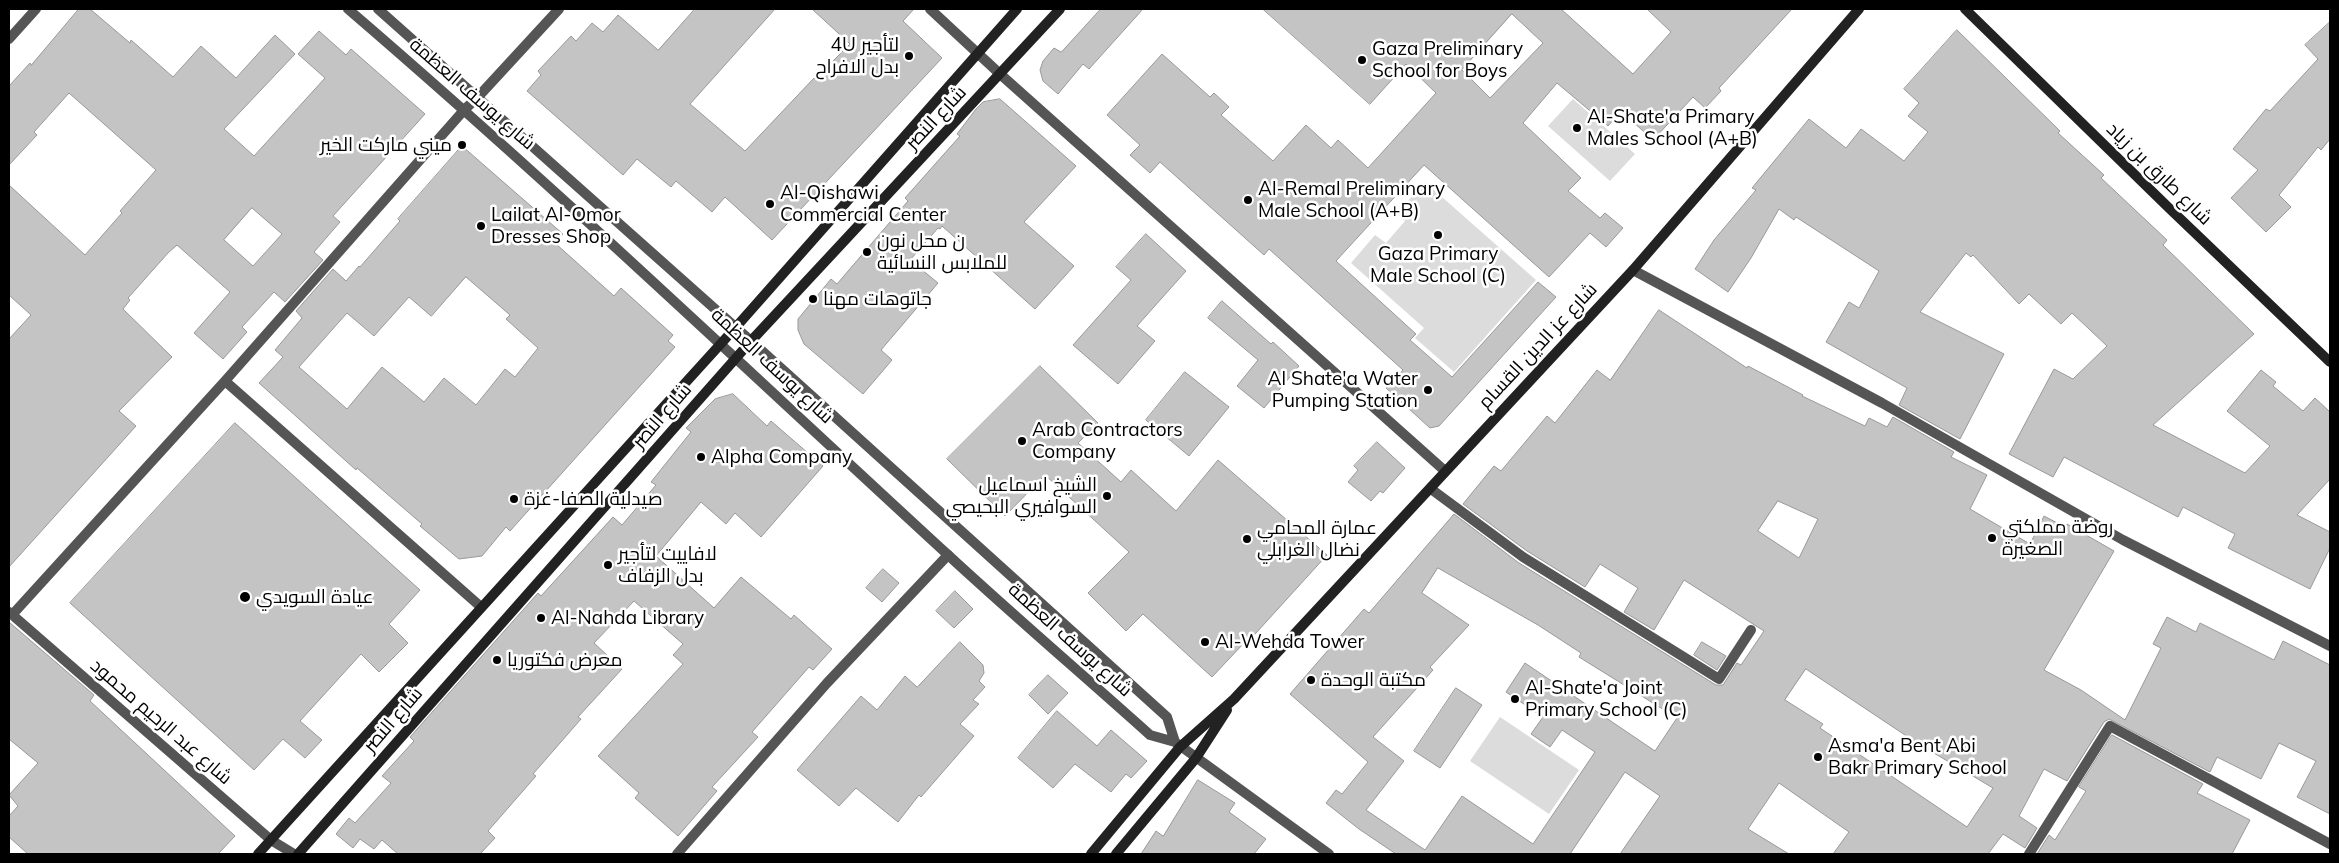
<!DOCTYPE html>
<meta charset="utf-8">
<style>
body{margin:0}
#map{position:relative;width:2339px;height:863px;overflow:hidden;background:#fff;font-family:Mulish,sans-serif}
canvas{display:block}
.frame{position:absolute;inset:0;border:10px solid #000;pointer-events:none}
</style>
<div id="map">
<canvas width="2339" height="863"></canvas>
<div class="frame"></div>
</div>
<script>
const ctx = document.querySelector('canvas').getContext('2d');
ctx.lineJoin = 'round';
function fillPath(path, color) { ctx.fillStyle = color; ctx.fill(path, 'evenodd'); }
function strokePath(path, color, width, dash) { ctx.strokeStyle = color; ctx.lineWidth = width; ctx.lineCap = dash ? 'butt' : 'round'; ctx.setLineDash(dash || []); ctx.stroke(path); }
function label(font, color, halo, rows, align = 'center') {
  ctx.font = font + ' Mulish,Cairo,sans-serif'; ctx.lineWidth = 5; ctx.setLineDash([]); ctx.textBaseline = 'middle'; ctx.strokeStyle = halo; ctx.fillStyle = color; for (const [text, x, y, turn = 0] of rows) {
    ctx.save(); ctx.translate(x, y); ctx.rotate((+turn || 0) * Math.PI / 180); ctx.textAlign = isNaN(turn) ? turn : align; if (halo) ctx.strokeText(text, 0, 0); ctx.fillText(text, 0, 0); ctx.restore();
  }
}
fillPath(new Path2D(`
 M1573,99l62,55 -25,27 -62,-55z
 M1425,182l111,98 -82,92 -39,-34 9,-10 -73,-65 24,-28 11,8 19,-22 -8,-8z
 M1500,717l79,53 -30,44 -79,-53z`), '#dcdcdc');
const building = new Path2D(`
 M79,9h11l40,34 1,-3 42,37 28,-31 35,32 39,-43 20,19 -71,75 30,27 71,-78 -27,-24 21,-23 27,24 5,-6 74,65 -92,102 7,6 -26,30 9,8 -38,42 -11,-10 -32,35 5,5 -24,27 -29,-26 36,-41 -53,-47 -9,8 -40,45 2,2 -7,9 49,48 -53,54 17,15 -127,141v-228l22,-24 -22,-20v-110l76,70 37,-42 -2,-2 36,-41 -87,-77 -35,39 3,3 -28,30v-79l21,-23 1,2zM252,208l30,26 -29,32 -29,-26z
 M695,9h80l-85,95 55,47 69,-73 1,1 35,-35 -38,-35h102l-11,12 39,37 -170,182 -47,-43 -13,15 -36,-31 -5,6 -34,-28 -14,16 -96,-84 14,-16 -3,-4 33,-35 5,5 16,-18 11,9 15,-17 40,35z
 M1101,9h42l-54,60 -6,-5 -25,30 -15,-13 -3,-11 3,-9 11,-13 7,4z
 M1263,9h298l72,65 38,-42 -24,-23h145l-73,79 2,3 -16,17 -12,-11 -40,43 -32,-29 -13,15 -51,-43 -34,40 58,55 -13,13 32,27 5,-5 18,15 -17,19 -16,-14 -41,44 -125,-112 -88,96 80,73 -6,6 42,37 86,-95 18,15 -117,129 -9,2 -44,-40 17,-18 -134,-121 -5,6 -104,-93 -10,11 -20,-18 10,-10 -33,-30 55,-61 48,43 4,-4 15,14 -8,8 52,46 33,-36 25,23 7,-8 30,28 68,-75 -30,-29 -36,40zM1512,14l31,29 -53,55 -28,-28z
 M2330,22v117l-9,11 -3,-3 -39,48 12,12 -25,25 -35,-34 27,-28 -25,-21 33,-40 4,2 48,-52 -13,-14z
 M1957,30l103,101 -2,2 46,42 -3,3 66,62 -4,5 91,89 -101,91 92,48 25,-27 -43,-35 34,-41 15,12 -3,4 30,25 12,-13 15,14v67l-33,36 33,17v16l-20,41 -82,-41 7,-14 -52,-27 -5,10 -114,-60 -11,20 -44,-23 45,-85 19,10 34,-33 -35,-33 -11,11 -32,-30 -10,10 -46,-49 -2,2 -5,-4 -46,59 84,42 -44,85 -61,-34 8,-17 -81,-46 23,-40 10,6 20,-37 -83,-54 -2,3 -15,-11 -28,49 -23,34 -33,-23 19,-29 42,-50 -4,-2 57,-69 37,29 15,-19 43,32 24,-29 -20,-16 11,-13 -15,-14z
 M1000,99l76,67 -52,56 50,44 -39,43 -93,-83 -2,3 -2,-1 -28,32 28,23 -57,67 11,10 -29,34 -59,-50 -6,-14v-11l33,-40 6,5 71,-83 -3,-3 55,-62 -3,-2 19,-25 7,-7z
 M462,146l101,88 -8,9 59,53 7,-8 52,47 -5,6 7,6 -165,184 -4,-4 -24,29 -23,3 -39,-33 2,-2 -65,-56 -1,2 -97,-87 24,-26 -8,-7 27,-32 -6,-7 37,-42 13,12 13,-15 1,1 40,-46 -2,-2zM466,277l44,38 -4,4 32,29 -23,29 -10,-8 -29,36 -32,-27 -20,24 -42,-35 -35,42 -48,-42 48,-54 27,23 35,-39 22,19z
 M1146,234l40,37 -49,55 18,15 -37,43 -45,-39 58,-65 -15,-13z
 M1222,301l49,43 2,-2 26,24 -35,42 -27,-22 21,-26 -50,-42z
 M1659,310l88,58 1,-2 55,29 -1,1 63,30 4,-8 18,9 6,-10 61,35 -3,5 36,18 -17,34 60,35 14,-28 21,11 2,-3 47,27 -70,119 37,20 44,30 36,-72 -8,-4 14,-27 29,15 4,-9 74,37 9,-19 47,24v149l-33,-17 19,-36 -37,-18 -18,36 -44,-22 -7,15 -101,-53 -5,3 -37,59 -23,-12 -25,47 18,12 -12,20 -22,-14 -15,20h-155l16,-22 -70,-49 -31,46 41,25h-169l40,-58 -35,-24 -55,82h-174l-37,-25 -33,-26 10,-13 6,4 26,-32 -78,-68 74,-85 5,4 85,-99 65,49 197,122h7l14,-22 4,2 23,-34 -80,-51 -30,50 -30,-18 14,-24 -38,-24 -15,23 -58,-36 -64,-47 31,-38 7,5 46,-55 8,7 42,-53 13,10zM1778,501l40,18 -19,39 -41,-27zM1438,568l100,57 43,28 -2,4 98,61 -22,33 -130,-88 -19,29 37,25 -12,17 19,13 12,-17 33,22 -62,92 -71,-48 -37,54 -59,-40 38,-49 -31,-24 60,-67 -3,-3 39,-42 -47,-32zM1806,669l111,74 76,45 -26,39 -147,-99 3,-4 -38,-24z
 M1040,366l58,57 -20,20 43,39 10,-12 45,41 42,-51 109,95 -81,89 -2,-1 -32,34 -69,-63 -17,17 -38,-38 41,-41 -84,-77 -40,41 -58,-57z
 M1185,372l44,35 -40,49 -43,-36z
 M733,394l34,32 4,-5 52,45 -62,71 -26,-24 -9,11 -25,-22 -45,54 58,52 27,-31 50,42 3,-4 38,34 -19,21 -4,-3 -57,65 6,5 -46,50 5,4 -39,45 -43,-38 4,-5 -41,-37 85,-92 -10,-9 10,-11 -49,-43 -40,42 28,26 -44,48 3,2 -48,55 3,2 -48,55 7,7 -15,16h-82l-16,-14 -8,9 -14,-10 -7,9 -17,-14 13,-16 6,5 36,-40 -9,-7 32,-35 -4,-4 128,-144 3,3 72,-79 9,8 34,-40 -5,-3 40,-50 -5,-4 29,-29z
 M235,423l185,167 -31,34 19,19 -29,29 -18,-18 -61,67 22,19 -17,18 -22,-19 -29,31 -184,-167z
 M1377,442l28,26 -22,25 -3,-2 -9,10 -23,-19 10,-12 -4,-4z
 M883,569l16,14 -17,19 -16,-14z
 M955,591l18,18 -19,19 -18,-17z
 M9,622l85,73 -4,6 145,135 -17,18h-190l-19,-17v-21l9,-10 -9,-11 29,-32 -29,-24z
 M960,642l23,23 1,8 -5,8 6,6 -12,13 6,4 -19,20 14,12 -53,61 -2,-2 -21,27 -42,-34 -17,18 -42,-36 64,-74 16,14 28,-34 12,11z
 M1702,642l24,14 -9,14 -23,-15z
 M1048,675l20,18 -20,21 -19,-19z
 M1456,688l26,17 -42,63 -26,-17z
 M1057,711l40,35 14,-16 36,31 -16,17 -5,-4 -15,18 -36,-28 -22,24 -35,-30z
 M2112,735l91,49 -6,9 53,27 -18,34h-195l12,-19 6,5 31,-49 -7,-4z
 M1198,780l37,23 -6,9 37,27 -12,15h-113l15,-23 7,5z`);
fillPath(building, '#c4c4c4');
strokePath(building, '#999', 1);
strokePath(new Path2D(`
 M1431,489l92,68 196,122 32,-49
 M2029,854l81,-128 220,118`), '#555', 10);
strokePath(new Path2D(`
 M930,9l70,65 445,397
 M9,39l27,-30
 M1633,270l249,133 241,137 207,106
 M225,381l256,226
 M9,612l262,228 23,14
 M12,615l213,-234 240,-272 12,-11 82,-89
 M677,854l150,-171 121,-128`), '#555', 10);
strokePath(new Path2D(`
 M348,9c205,176 400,362 599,545 66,61 135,120 203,181l25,7 154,112
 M378,9l373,332 416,376 8,25`), '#555', 10);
strokePath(new Path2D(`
 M1965,9l205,200 160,153
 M258,854l478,-527 281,-318
 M298,854l453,-513 309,-332
 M1091,854l89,-107 54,-48 399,-429 226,-261
 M1116,854l80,-96 31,-48`), '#222', 10);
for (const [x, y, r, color] of [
 [909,56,5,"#000"],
 [1362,60,5,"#000"],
 [1577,128,5,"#000"],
 [462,145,5,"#000"],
 [1248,200,5,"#000"],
 [770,204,5,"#000"],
 [481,226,5,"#000"],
 [1438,235,5,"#000"],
 [867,252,5,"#000"],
 [813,299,5,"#000"],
 [1428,390,5,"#000"],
 [1022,441,5,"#000"],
 [701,457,5,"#000"],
 [1107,496,5,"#000"],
 [514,499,5,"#000"],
 [1992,538,5,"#000"],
 [1247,539,5,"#000"],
 [608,565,5,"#000"],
 [245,597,6,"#000"],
 [541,618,5,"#000"],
 [1205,642,5,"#000"],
 [497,660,5,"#000"],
 [1311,680,5,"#000"],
 [1515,699,5,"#000"],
 [1818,757,5,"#000"]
]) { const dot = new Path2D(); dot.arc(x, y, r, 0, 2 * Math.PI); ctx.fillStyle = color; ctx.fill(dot); strokePath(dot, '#fff', 2); }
label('19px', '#000', '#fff', [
 ["4U لتأجير",899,45,"right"],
 ["بدل الافراح",899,67,"right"],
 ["Gaza Preliminary",1372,49],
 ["School for Boys",1372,71],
 ["Al-Shate'a Primary",1587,117],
 ["Males School (A+B)",1587,139],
 ["ميني ماركت الخير",452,145,"right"],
 ["Al-Remal Preliminary",1258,189],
 ["Male School (A+B)",1258,211],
 ["Al-Qishawi",780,193],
 ["Commercial Center",780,215],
 ["Lailat Al-Omor",491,215],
 ["Dresses Shop",491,237],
 ["ن محل نون",877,241],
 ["للملابس النسائية",877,263],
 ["Gaza Primary",1438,254,"center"],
 ["Male School (C)",1438,276,"center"],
 ["جاتوهات مهنا",823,299],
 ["Al Shate'a Water",1418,379,"right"],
 ["Pumping Station",1418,401,"right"],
 ["Arab Contractors",1032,430],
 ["Company",1032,452],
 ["Alpha Company",711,457],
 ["الشيخ اسماعيل",1097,485,"right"],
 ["السوافيري البحيصي",1097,507,"right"],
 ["صيدلية الصفا-غزة",524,499],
 ["روضة مملكتي",2002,527],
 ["الصغيرة",2002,549],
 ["عمارة المحامي",1257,528],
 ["نضال الغرابلي",1257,550],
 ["لافاييت لتأجير",618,554],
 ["بدل الزفاف",618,576],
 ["عيادة السويدي",256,597],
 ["Al-Nahda Library",551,618],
 ["Al-Wehda Tower",1215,642],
 ["معرض فكتوريا",507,660],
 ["مكتبة الوحدة",1321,680],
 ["Al-Shate'a Joint",1525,688],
 ["Primary School (C)",1525,710],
 ["Asma'a Bent Abi",1828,746],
 ["Bakr Primary School",1828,768]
], 'left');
label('19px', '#000', '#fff', [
 ["شارع يوسف العظمة",472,94,41],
 ["شارع النصر",936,118,-47],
 ["شارع طارق بن زياد",2159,174,44],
 ["شارع عز الدين القسام",1538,346,-47],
 ["شارع يوسف العظمة",772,366,43],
 ["شارع النصر",662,416,-49],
 ["شارع يوسف العظمة",1070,640,42],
 ["شارع النصر",393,720,-49],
 ["شارع عبد الرحيم محمود",161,722,41]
]);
</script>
